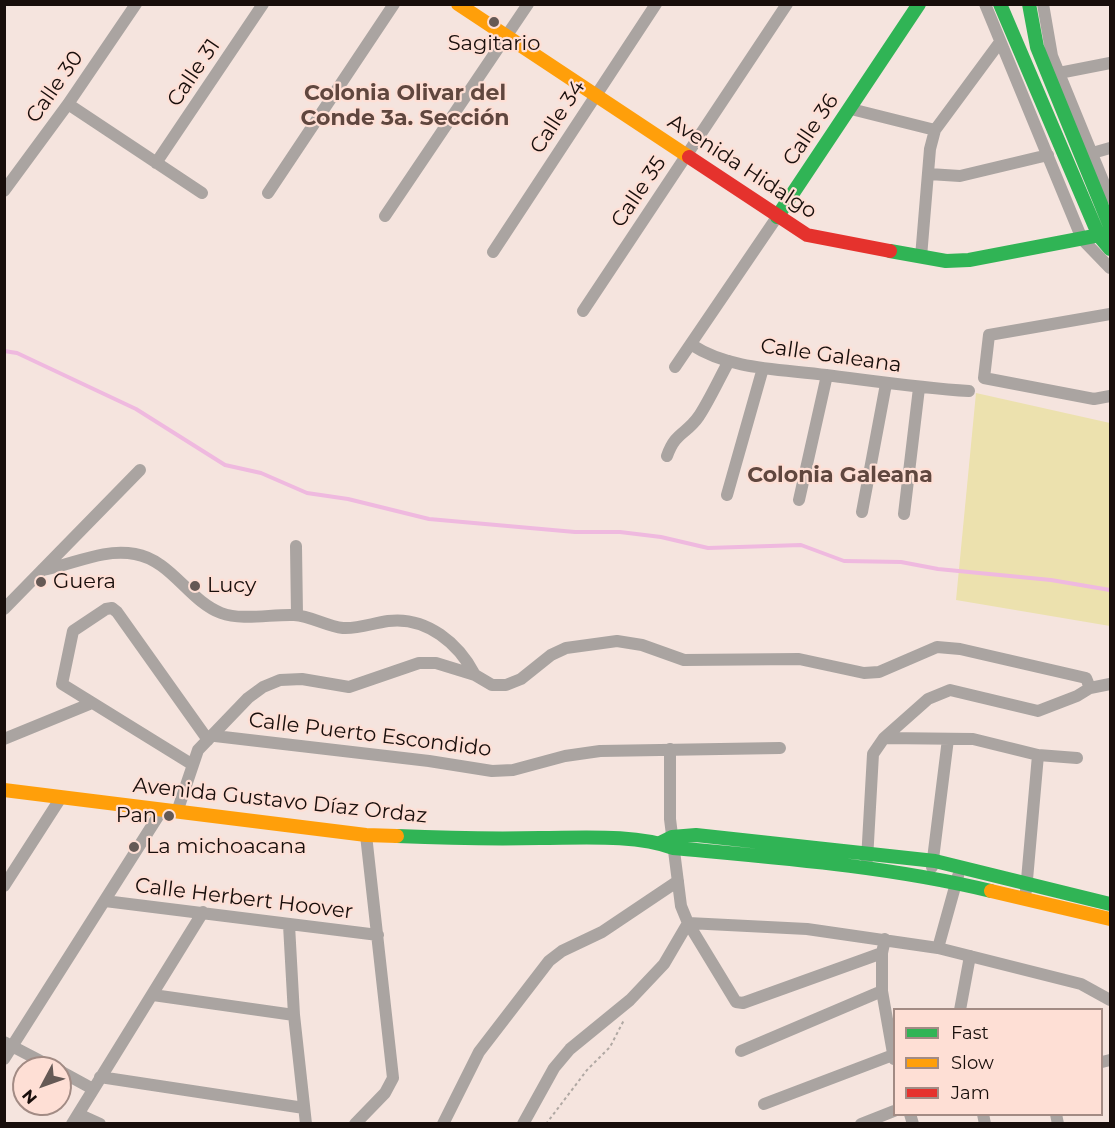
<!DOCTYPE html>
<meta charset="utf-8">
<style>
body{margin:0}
#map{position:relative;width:1115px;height:1128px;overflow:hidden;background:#f5e4de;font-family:Montserrat,sans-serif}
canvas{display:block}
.frame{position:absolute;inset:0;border:6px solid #180e0b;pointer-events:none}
.legend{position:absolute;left:893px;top:1008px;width:210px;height:108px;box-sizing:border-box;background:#fedfd5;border:2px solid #a28b84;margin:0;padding:8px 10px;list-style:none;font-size:18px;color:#180e0b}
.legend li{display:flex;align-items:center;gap:12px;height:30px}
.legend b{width:30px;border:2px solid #a28b84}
.north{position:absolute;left:12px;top:1056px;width:60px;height:60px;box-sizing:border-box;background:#fedfd5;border:2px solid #a28b84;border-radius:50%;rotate:229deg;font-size:16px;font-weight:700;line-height:24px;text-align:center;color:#180e0b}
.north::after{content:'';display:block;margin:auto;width:21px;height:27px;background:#655955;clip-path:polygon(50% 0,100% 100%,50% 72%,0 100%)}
</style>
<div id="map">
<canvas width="1115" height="1128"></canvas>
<div class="frame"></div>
<ul class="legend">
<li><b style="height:8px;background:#30b455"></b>Fast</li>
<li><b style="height:8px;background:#ff9f0a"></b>Slow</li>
<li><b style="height:8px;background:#e5322d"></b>Jam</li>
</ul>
<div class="north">N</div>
</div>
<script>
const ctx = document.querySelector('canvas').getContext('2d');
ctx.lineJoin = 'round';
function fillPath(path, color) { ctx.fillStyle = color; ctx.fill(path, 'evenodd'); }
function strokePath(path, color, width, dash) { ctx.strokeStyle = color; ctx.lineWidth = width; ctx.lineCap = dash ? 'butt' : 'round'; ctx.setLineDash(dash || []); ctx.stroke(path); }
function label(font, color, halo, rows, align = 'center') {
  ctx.font = font + ' Montserrat,sans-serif'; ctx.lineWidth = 4.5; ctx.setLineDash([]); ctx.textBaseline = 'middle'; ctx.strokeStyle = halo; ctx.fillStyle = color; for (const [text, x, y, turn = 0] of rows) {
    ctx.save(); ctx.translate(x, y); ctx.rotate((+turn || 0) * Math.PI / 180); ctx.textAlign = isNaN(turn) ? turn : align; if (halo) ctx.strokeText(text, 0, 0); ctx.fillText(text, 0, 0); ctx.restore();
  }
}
fillPath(new Path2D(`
 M976,393l134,30v203l-154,-26z`), '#ece1ae');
strokePath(new Path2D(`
 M4,351l13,2 119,56 89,56 36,8 46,20 41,6 81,20 146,13h45l41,5 47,11 93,-3 43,16 57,1 37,7 113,11 59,10`), '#efb9df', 4);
strokePath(new Path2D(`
 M546,1124l41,-54 23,-23 14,-27`), '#b0a8a3', 2, [3, 3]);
strokePath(new Path2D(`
 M985,4l97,235 28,29
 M1043,4l9,52 58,142
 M1059,73l51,-10
 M68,104l134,89
 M851,109l84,21
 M1089,154l21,-6
 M156,163l107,-159
 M929,174l31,2 88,-21
 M4,191l64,-87 68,-100
 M268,193l126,-189
 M385,216l143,-212
 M493,252l163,-248
 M921,257l9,-108 5,-19 65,-88
 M583,311l204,-307
 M1110,314l-121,21 -5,43 110,21 16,-3
 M692,345c38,25 90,24 134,30 48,6 95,13 143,16
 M675,367l102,-150
 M667,456c9,-25 19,-21 32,-40 11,-17 20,-37 30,-55
 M727,495l36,-127
 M799,500l28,-125
 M862,512l24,-128
 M904,514l15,-126
 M296,546l1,69
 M42,570c31,-5 60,-22 93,-16 36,6 54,47 86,59 22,8 50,1 73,2 17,1 32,11 49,13 15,1 30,-5 45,-7 39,-5 71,23 87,54
 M4,609l136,-139
 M215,736l214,25 63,10 21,-1 52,-14 35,-5 180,-3
 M884,738l89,1 65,16 39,3
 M4,739l88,-36
 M670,749v70l11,87 7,17 48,79 7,1 139,-50 3,-14
 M193,765l-131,-81 11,-53 33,-22 6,-1 5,4 91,128
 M177,812l21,-62 50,-52 15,-11 17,-7 22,-1 47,8 70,-24h17l39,12 17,10h14l15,-6 30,-24 15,-7 51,-7 25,4 42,15 115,-1 65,14 15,-1 58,-25 23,2 126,29 4,10
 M867,860l6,-106 11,-16 44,-39 22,-9 88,21 39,-15 13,-8 20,-4
 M932,867l16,-128
 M4,886l56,-87
 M1026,891l12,-136
 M105,901l273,34
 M688,923l119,6 131,19 143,36 29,16
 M289,925l5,90 12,109
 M938,948l20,-72
 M882,953v38l12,68
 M153,995l141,20
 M960,1010l10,-54
 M4,1042l50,26
 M741,1051l141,-60
 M4,1059l158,-249
 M1102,1062l8,-2
 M60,1071l33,18
 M100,1077l204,31
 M764,1104l129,-49
 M78,1114l22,10
 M910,1114l3,10
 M983,1114l2,10
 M1056,1114l2,10
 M72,1124l131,-212
 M355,1124l30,-31 8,-15 -27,-243
 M443,1124l36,-72 70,-91 13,-10 40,-19 76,-51
 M523,1124l31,-56 16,-19 60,-49 34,-36 24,-41
 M861,1124l33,-13`), '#aaa4a1', 12);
strokePath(new Path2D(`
 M1000,4l99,232 11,13
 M1029,4l8,43 73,179
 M777,217l142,-213
 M890,251l56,10 23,-1 141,-27
 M397,836c48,2 95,3 143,2 40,0 96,-4 133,10 107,10 214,18 318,43
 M660,843l12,-6 24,-2 239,26 175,43`), '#30b455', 14);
strokePath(new Path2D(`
 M458,4l231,153
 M4,790l362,45 31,1
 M991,891l119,28`), '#ff9f0a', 14);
strokePath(new Path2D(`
 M689,157l118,78 83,16`), '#e5322d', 14);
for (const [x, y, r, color] of [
 [494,22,6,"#655955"],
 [41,582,6,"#655955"],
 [195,586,6,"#655955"],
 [169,816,6,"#655955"],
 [134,847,6,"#655955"]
]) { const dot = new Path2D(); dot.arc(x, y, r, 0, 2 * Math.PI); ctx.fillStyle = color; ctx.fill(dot); strokePath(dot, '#fedfd5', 2); }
label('21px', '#180e0b', '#fedfd5', [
 ["Sagitario",494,44,"center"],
 ["Guera",53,582],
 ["Lucy",207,586],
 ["Pan",157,816,"right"],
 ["La michoacana",146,847]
], 'left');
label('21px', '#180e0b', '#fedfd5', [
 ["Calle 31",194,73,-56],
 ["Calle 30",55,87,-55],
 ["Calle 34",558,117,-57],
 ["Calle 36",811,130,-56],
 ["Avenida Hidalgo",742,167,33],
 ["Calle 35",639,192,-56],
 ["Calle Galeana",831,356,8],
 ["Calle Puerto Escondido",370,735,7],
 ["Avenida Gustavo Díaz Ordaz",280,801,6],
 ["Calle Herbert Hoover",244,899,7]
]);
label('bold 22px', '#60473f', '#fedfd5', [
 ["Colonia Olivar del",405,94],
 ["Conde 3a. Sección",405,119],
 ["Colonia Galeana",840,476]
]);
</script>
